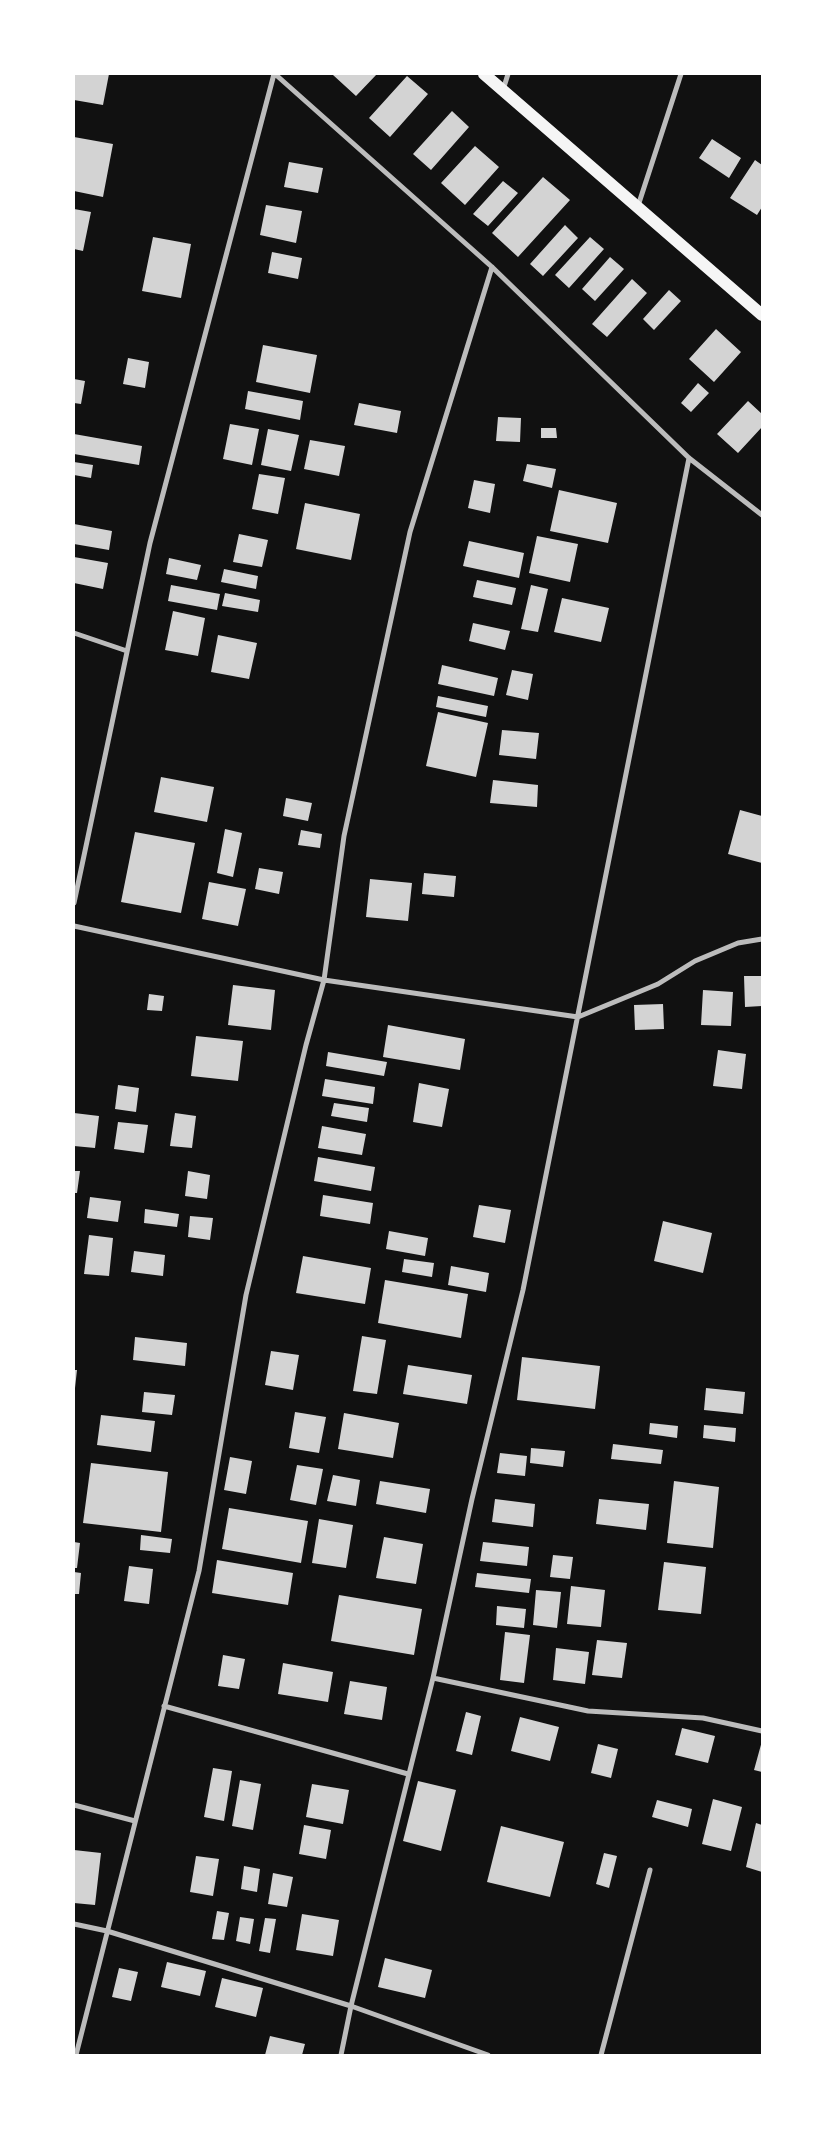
<!DOCTYPE html>
<style>
body{margin:0}
#map{position:relative;width:836px;height:2129px;overflow:hidden;background:#111;font-family:"Noto Sans",sans-serif}
canvas{display:block}
.frame{position:absolute;inset:0;border:75px solid #fff;pointer-events:none}
</style>
<div id="map">
<canvas width="836" height="2129"></canvas>
<div class="frame"></div>
</div>
<script>
const ctx = document.querySelector('canvas').getContext('2d');
ctx.lineJoin = 'round';
function fillPath(path, color) { ctx.fillStyle = color; ctx.fill(path, 'evenodd'); }
function strokePath(path, color, width, dash) { ctx.strokeStyle = color; ctx.lineWidth = width; ctx.lineCap = dash ? 'butt' : 'round'; ctx.setLineDash(dash || []); ctx.stroke(path); }
fillPath(new Path2D(`
 M74,74h35l-6,31 -29,-5z
 M334,74h43l-21,22 -23,-21z
 M407,76l21,18 -38,43 -21,-19z
 M452,111l17,16 -38,43 -18,-16z
 M74,137l39,7 -10,53 -29,-6z
 M712,139l29,19 -12,20 -30,-20z
 M475,146l24,21 -34,38 -24,-22z
 M755,160l7,5v42l-5,8 -27,-17z
 M289,162l34,6 -5,25 -34,-6z
 M543,177l27,23 -52,57 -26,-24z
 M503,181l15,12 -30,33 -15,-12z
 M266,205l36,6 -6,32 -36,-8z
 M74,209l17,3 -8,39 -9,-2z
 M565,225l13,13 -35,38 -13,-12z
 M153,237l38,7 -10,54 -39,-7z
 M590,237l14,12 -35,39 -14,-13z
 M272,252l30,6 -4,21 -30,-6z
 M610,257l14,12 -29,32 -13,-12z
 M632,279l15,14 -40,44 -15,-13z
 M669,290l12,11 -27,29 -11,-11z
 M716,329l25,23 -27,30 -25,-23z
 M263,345l54,10 -7,38 -54,-11z
 M128,358l21,4 -4,26 -22,-4z
 M74,379l11,2 -4,23 -7,-1z
 M698,383l11,10 -18,19 -10,-9z
 M248,391l55,10 -3,19 -55,-11z
 M748,401l14,13v13l-24,26 -21,-19z
 M359,403l42,8 -4,22 -43,-8z
 M498,417l23,1 -1,24 -24,-1z
 M230,424l29,5 -7,36 -29,-6z
 M541,428h15l1,10h-16z
 M268,429l31,6 -8,36 -30,-6z
 M74,434l68,12 -3,19 -65,-11z
 M310,440l35,6 -6,30 -35,-7z
 M74,462l19,3 -2,13 -17,-3z
 M527,464l29,5 -4,19 -29,-7z
 M259,474l26,4 -7,36 -26,-5z
 M474,480l21,4 -5,29 -22,-5z
 M559,490l58,13 -9,40 -58,-12z
 M305,503l55,11 -9,46 -55,-11z
 M74,524l38,7 -3,19 -35,-6z
 M239,534l29,6 -6,27 -29,-5z
 M537,536l41,8 -8,38 -41,-9z
 M469,541l55,12 -5,25 -56,-12z
 M74,557l34,6 -5,26 -29,-6z
 M169,558l32,7 -4,15 -31,-6z
 M224,569l34,7 -2,13 -35,-7z
 M477,580l39,8 -4,17 -39,-8z
 M171,585l49,9 -3,16 -49,-9z
 M531,585l17,4 -10,43 -17,-3z
 M225,593l35,7 -2,12 -36,-6z
 M562,598l47,10 -8,34 -47,-10z
 M173,611l32,7 -7,38 -33,-6z
 M473,623l37,8 -5,19 -36,-9z
 M218,635l39,8 -8,36 -38,-7z
 M442,665l56,13 -4,18 -56,-12z
 M512,670l21,4 -5,26 -22,-5z
 M438,696l50,10 -2,11 -50,-10z
 M438,712l50,11 -12,54 -50,-11z
 M502,730l37,3 -3,26 -37,-4z
 M161,777l53,10 -7,35 -53,-10z
 M493,780l45,5 -1,22 -47,-4z
 M286,798l26,5 -4,18 -25,-5z
 M740,810l22,6v47l-34,-9z
 M225,829l17,4 -9,44 -16,-4z
 M301,830l21,4 -2,14 -22,-3z
 M135,832l60,11 -14,70 -60,-11z
 M259,868l24,4 -4,22 -24,-5z
 M424,873l32,3 -2,21 -32,-3z
 M370,879l42,4 -4,38 -42,-4z
 M209,882l37,7 -8,37 -36,-7z
 M744,976h18v30l-17,1z
 M233,985l42,5 -4,40 -43,-5z
 M703,990l30,2 -2,34 -30,-1z
 M149,994l15,2 -2,15 -15,-1z
 M663,1004l1,25 -29,1 -1,-25z
 M388,1025l77,14 -5,31 -77,-13z
 M196,1036l47,5 -5,40 -47,-5z
 M718,1050l28,4 -4,35 -29,-3z
 M328,1052l59,10 -3,14 -58,-10z
 M325,1079l50,8 -2,17 -51,-8z
 M419,1083l30,6 -7,38 -29,-5z
 M118,1085l21,3 -3,24 -21,-3z
 M334,1103l35,5 -2,14 -36,-6z
 M74,1113l25,3 -4,32 -21,-2z
 M175,1113l21,3 -4,32 -22,-2z
 M118,1122l30,3 -4,28 -30,-4z
 M322,1126l44,8 -4,21 -44,-7z
 M318,1157l57,10 -4,24 -57,-10z
 M74,1171h6l-3,22h-3z
 M188,1171l22,4 -3,24 -22,-3z
 M323,1195l50,8 -3,21 -50,-8z
 M90,1197l31,4 -3,21 -31,-4z
 M479,1205l32,5 -6,33 -32,-6z
 M145,1209l34,5 -2,13 -33,-4z
 M190,1216l23,2 -3,22 -22,-3z
 M663,1221l49,12 -9,40 -49,-12z
 M389,1231l39,7 -3,18 -39,-7z
 M89,1235l24,3 -4,38 -25,-2z
 M134,1251l31,4 -2,21 -32,-4z
 M303,1256l68,12 -6,36 -69,-11z
 M404,1259l30,4 -2,14 -30,-5z
 M451,1266l38,7 -3,19 -38,-7z
 M385,1280l83,14 -7,44 -83,-15z
 M362,1336l24,4 -9,54 -24,-3z
 M135,1337l52,6 -2,23 -52,-6z
 M271,1351l28,4 -6,35 -28,-5z
 M522,1357l78,9 -5,43 -78,-9z
 M408,1365l64,10 -5,29 -64,-10z
 M74,1370h3l-2,18 -1,-1z
 M706,1388l39,4 -2,22 -39,-4z
 M144,1392l31,3 -3,20 -30,-3z
 M295,1412l31,5 -7,36 -30,-5z
 M344,1413l55,10 -6,35 -55,-9z
 M101,1415l54,6 -4,31 -54,-7z
 M650,1423l28,3 -1,12 -28,-4z
 M704,1425l32,3 -1,14 -32,-4z
 M613,1444l50,6 -2,14 -50,-5z
 M531,1448l34,3 -2,16 -33,-4z
 M500,1453l27,3 -2,20 -28,-3z
 M230,1457l22,4 -6,33 -22,-4z
 M91,1463l77,9 -7,60 -78,-9z
 M297,1465l26,4 -7,36 -26,-5z
 M333,1475l27,5 -4,26 -29,-5z
 M380,1481l50,8 -4,24 -50,-9z
 M674,1481l45,6 -6,61 -46,-5z
 M495,1499l40,5 -2,23 -41,-5z
 M599,1499l50,5 -3,26 -50,-6z
 M229,1508l79,13 -7,42 -79,-14z
 M319,1519l34,6 -7,43 -34,-5z
 M141,1535l31,4 -2,14 -30,-3z
 M384,1537l39,7 -7,40 -40,-6z
 M74,1542l6,1 -3,25h-3z
 M483,1542l46,5 -2,19 -47,-5z
 M553,1555l20,2 -3,22 -20,-2z
 M217,1560l76,13 -5,32 -76,-12z
 M664,1562l42,5 -5,47 -43,-4z
 M129,1566l24,3 -4,35 -25,-3z
 M74,1572l7,1 -2,21h-5z
 M477,1573l54,6 -2,14 -54,-6z
 M571,1586l34,4 -4,37 -34,-3z
 M536,1590l25,2 -4,36 -24,-3z
 M339,1595l83,14 -8,46 -83,-14z
 M497,1606l29,3 -2,19 -28,-3z
 M505,1632l25,3 -6,48 -24,-3z
 M597,1640l30,3 -5,35 -30,-3z
 M556,1648l33,4 -4,32 -32,-4z
 M223,1655l22,4 -6,30 -21,-3z
 M283,1663l50,9 -5,30 -50,-8z
 M350,1681l37,6 -5,33 -38,-6z
 M466,1712l15,4 -9,39 -16,-4z
 M520,1717l39,10 -9,34 -39,-10z
 M682,1728l33,8 -7,27 -33,-8z
 M762,1741v31l-8,-2z
 M598,1744l20,5 -7,29 -20,-5z
 M213,1768l19,3 -8,50 -20,-4z
 M240,1780l21,4 -8,46 -21,-4z
 M418,1781l38,9 -15,61 -38,-10z
 M312,1784l37,6 -6,34 -37,-7z
 M713,1799l29,8 -11,44 -29,-7z
 M657,1800l35,9 -4,18 -36,-10z
 M756,1823l6,2v47l-16,-5z
 M304,1825l27,5 -5,29 -27,-5z
 M501,1826l63,16 -14,55 -63,-15z
 M74,1850l27,3 -6,52 -21,-2z
 M604,1853l13,3 -8,32 -13,-4z
 M196,1856l23,3 -6,37 -23,-4z
 M244,1866l16,3 -3,23 -16,-3z
 M273,1873l20,4 -6,30 -19,-3z
 M217,1911l12,2 -5,27 -12,-1z
 M302,1914l37,6 -6,36 -37,-6z
 M240,1917l14,2 -4,25 -14,-3z
 M265,1918l11,1 -6,34 -11,-2z
 M385,1958l47,12 -7,28 -47,-11z
 M167,1962l39,9 -6,25 -39,-9z
 M119,1968l19,4 -7,29 -19,-4z
 M222,1978l41,10 -7,29 -41,-10z
 M270,2036l35,8 -3,11h-37z`), '#d3d3d3');
strokePath(new Path2D(`
 M275,74l217,193 197,191 73,57
 M503,90l5,-16
 M638,206l43,-132
 M74,633l53,18
 M74,903l76,-360 124,-469
 M74,926l250,54 254,37 80,-33 37,-23 43,-18 24,-4
 M433,1678l155,33 115,7 59,13
 M164,1706l244,68
 M74,1805l61,16
 M74,1924l33,7 244,75 137,49
 M76,2055l123,-484 47,-276 60,-250 18,-65 20,-144 66,-304 82,-265
 M341,2055l10,-49 82,-328 39,-179 51,-209 166,-832
 M601,2055l49,-185`), '#bcbcbc', 5);
strokePath(new Path2D(`
 M484,74l278,241`), '#f5f5f5', 12);
</script>
